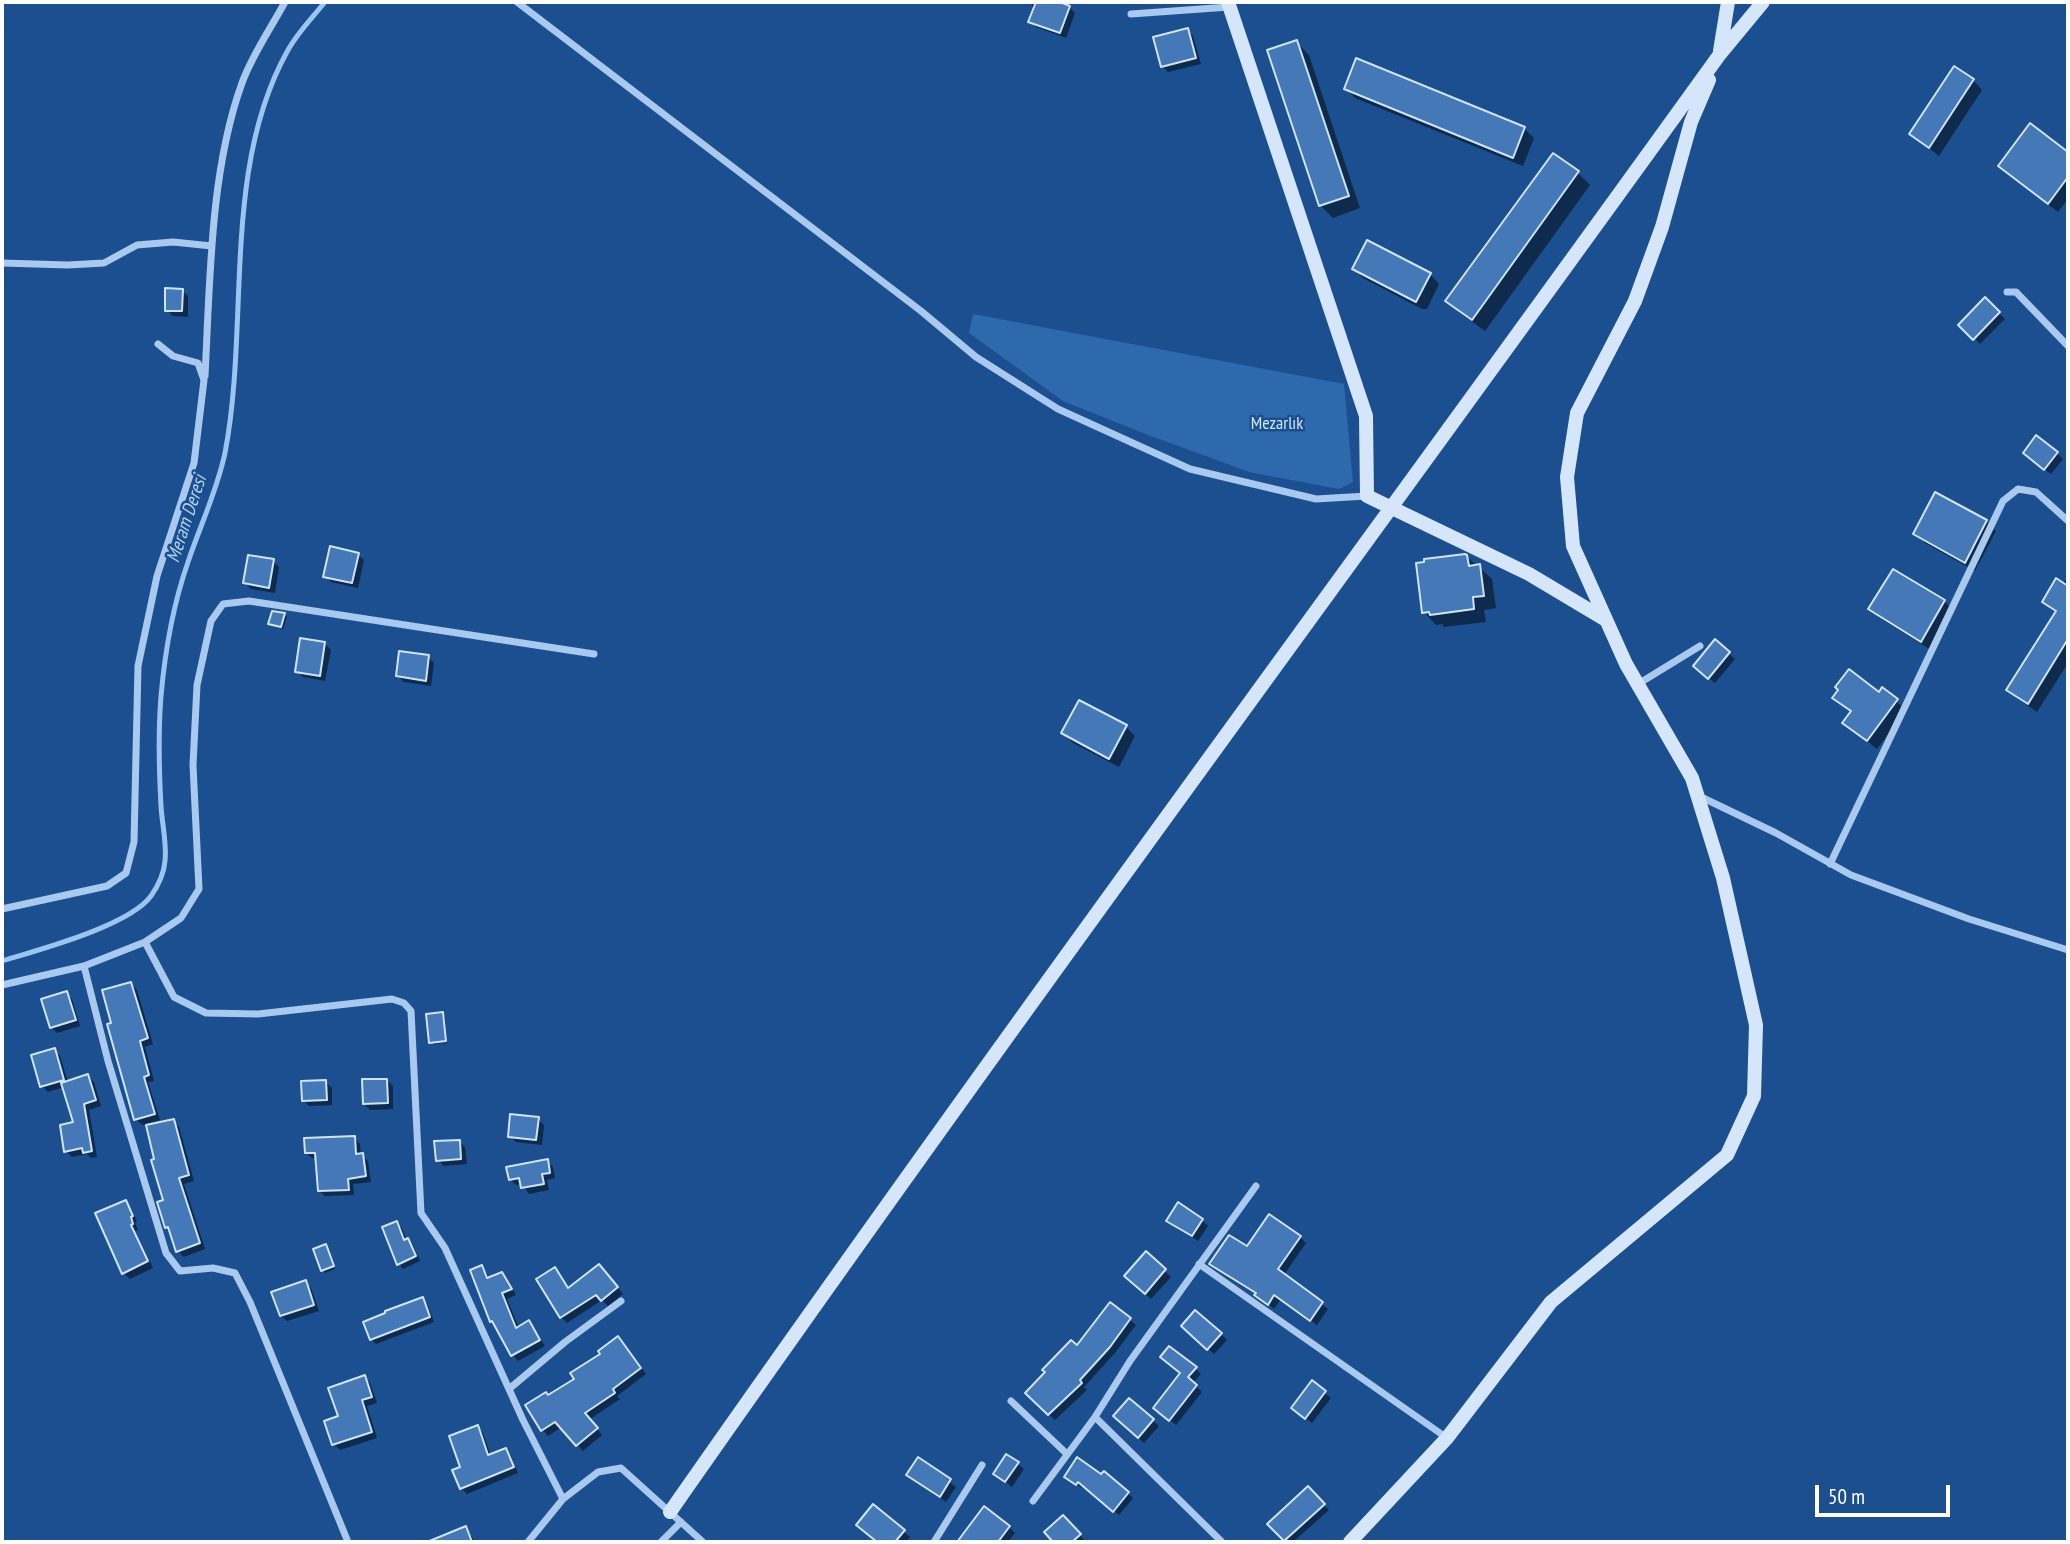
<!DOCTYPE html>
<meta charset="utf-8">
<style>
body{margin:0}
#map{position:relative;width:2070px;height:1544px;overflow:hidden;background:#1b4f8f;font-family:"PT Sans Narrow",sans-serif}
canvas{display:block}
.frame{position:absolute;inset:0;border:4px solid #fff;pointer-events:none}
.scale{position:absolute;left:1815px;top:1485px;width:135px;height:32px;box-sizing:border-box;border:4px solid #fff;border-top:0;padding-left:9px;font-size:21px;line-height:24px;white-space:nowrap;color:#fff;-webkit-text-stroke:5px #1b4f8f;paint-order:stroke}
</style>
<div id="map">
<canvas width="2070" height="1544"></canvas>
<div class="frame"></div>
<div class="scale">50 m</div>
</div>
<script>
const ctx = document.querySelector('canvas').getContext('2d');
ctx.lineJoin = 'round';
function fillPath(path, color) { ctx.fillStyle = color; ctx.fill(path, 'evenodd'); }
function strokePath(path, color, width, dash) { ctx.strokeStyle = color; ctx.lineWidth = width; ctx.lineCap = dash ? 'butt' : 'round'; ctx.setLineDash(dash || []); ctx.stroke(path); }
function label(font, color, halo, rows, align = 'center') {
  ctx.font = font + ' "PT Sans Narrow",sans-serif'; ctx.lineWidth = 5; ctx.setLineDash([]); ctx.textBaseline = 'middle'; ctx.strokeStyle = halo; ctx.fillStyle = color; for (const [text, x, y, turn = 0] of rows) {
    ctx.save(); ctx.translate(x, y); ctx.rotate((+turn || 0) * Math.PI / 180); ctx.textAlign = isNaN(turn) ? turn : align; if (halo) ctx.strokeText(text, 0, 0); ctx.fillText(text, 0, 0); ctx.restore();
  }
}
fillPath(new Path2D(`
 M973,314l371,70 9,98 -14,7 -90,-17 -106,-39 -80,-32 -94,-68z`), '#2e69ad');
fillPath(new Path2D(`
 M1034,2h20l15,5 6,6 -9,25 -30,-11 -6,-6 5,-12 -3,-3z
 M1187,30l6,6 8,28 -33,8 -6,-6z
 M1296,42l13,13 51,153 -27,10 -13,-13z
 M1973,80l9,10 -43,66 -28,-22z
 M1346,88l178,40 10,10 -11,28 -168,-68z
 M2030,126l38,28v45l-10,13 -48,-37z
 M1578,173l12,12 -105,146 -25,-18 -12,-12z
 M1354,269l76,5 9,10 -12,25h-5l-59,-31z
 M182,290l6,6v21l-15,-1 -6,-6z
 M1985,299l20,20 -25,25 -19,-19z
 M2057,453l6,6 -12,15 -20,-15z
 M1986,521l10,10 -21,40 -50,-28 -9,-10z
 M358,554l6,6 -6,28 -27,-6 -6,-6z
 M1466,556l26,23 4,29 -12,2 2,12 -42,5 -2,-3 -6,1 -12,-13z
 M273,561l6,6 -4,26 -24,-4 -6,-6z
 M2066,580l2,1v82l-31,49 -19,-13 -10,-9 48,-77 -12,-11z
 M1944,601l9,9 -22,40 -51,-32 -10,-9z
 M284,614l3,3 -4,12 -13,-6z
 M1715,642l20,17 -20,24 -14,-11z
 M325,644l6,6 -6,31 -22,-4 -6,-6z
 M428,657l6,6 -3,23 -27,-4 -6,-6z
 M1882,690l24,20 -29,39 -33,-27 8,-10 -17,-15 44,-3z
 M1079,702l47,25 9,9 -16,31 -46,-24 -10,-10z
 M131,984l6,6 16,54 -8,3 9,34 -6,1 12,38 -18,5 -6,-6 -23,-95z
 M66,993l6,6 8,27 -23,7 -6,-6z
 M442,1014l3,2 2,27 -13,1 -3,-2z
 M54,1050l6,6 8,26 20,-6 6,6 7,24 -12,4 8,47 -6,1 -4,-4 -15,3 -6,-6 10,-27 -12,-37 -16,5 -6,-6z
 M387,1080l6,6v23l-23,1 -6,-6z
 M326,1082l6,6v17l-23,1 -6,-6z
 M538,1119l6,6 -2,20 -26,-3 -6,-6z
 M173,1121l6,6 15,54 -10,3 21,65 -21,8 -6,-6 -7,-21 -5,-5 -1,-24 -9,-41z
 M355,1138l5,6 1,11 7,6 3,21 -18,2 1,11 -29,1 -6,-5 -1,-33h-6l-6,-5z
 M459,1141l6,6 2,17 -23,2 -6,-6z
 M547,1161l6,6 2,11 -8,2 2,10 -20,4 -7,-10 -6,1 -6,-6z
 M125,1202l6,6 6,14 -2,1 3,7 -3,1 18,37 -23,11 -6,-6z
 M1168,1220h34l6,6 -10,15z
 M397,1223l5,5 5,13 6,4 7,16 -17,8 -4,-5z
 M1300,1237l6,6 -22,32 44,34 -11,16 -36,-26 -7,10 -17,-15 -45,-30 36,-16z
 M325,1246l10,23 -10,4 -2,-3z
 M1146,1254l25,23 -20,22 -19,-17z
 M482,1267l8,12 12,-5 6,6 8,15 -9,4 12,29 10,-6 16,24 -27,15 -5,-6 -16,-28 -6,-6z
 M555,1270l15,20 35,-18 18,22 -15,12 -6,-6 -35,23 -6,-6z
 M305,1282l6,6 8,23 -32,10 -6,-5z
 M422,1299l5,5 7,18 -58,22 -5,-5 16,-25z
 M1110,1304l26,21 -21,28 -31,34 3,3 -32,30 -28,-27 50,-45z
 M1184,1326l37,8 6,6 -13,14z
 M618,1338l28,36 -29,22 3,3 -30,20 12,16 -19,16 -21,-24 -14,9 -5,-6 5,-33 29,-18z
 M1195,1368l6,6 -8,9 9,9 -26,33 -15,-12 20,-39z
 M365,1377l5,6 7,20 -10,3 10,32 -37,12 -6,-6 6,-27z
 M1312,1383l19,15 -19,25 -13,-10z
 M1129,1400l30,26 -15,17 -23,-21z
 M477,1427l6,6 8,23 14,-6 6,6 7,17 -51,21 -6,-6 1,-20z
 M918,1459l38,28 -10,15 -38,-28z
 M1018,1464l6,5 -12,18 -17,-14z
 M1104,1473l29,25 -14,17 -35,-30 -2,3 -16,-11 36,-1z
 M1308,1488l21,22 -36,32h-6l-17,-18z
 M873,1507l37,30 -4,5h-28l-14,-11z
 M1063,1517l22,24 -1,1h-28l-10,-10z
 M1009,1527l6,6 -7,9h-40l-5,-5z
 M466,1528l9,14h-27l-2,-6z`), '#0007');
strokePath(new Path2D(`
 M2,961c36,-11 127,-35 149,-65 7,-10 13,-23 14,-35 2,-18 -3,-37 -4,-55 -2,-36 -3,-73 0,-110 4,-45 12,-91 27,-134 12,-36 29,-71 37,-109 25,-130 -4,-284 63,-403 10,-18 24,-32 37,-48`), '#9cc4f0', 5);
const building = new Path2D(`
 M1036,2h24l10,4 -10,27 -32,-11z
 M1188,28l8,30 -35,9 -8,-30z
 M1297,40l52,156 -30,10 -52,-156z
 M1356,58l169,69 -12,31 -169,-69z
 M1954,66l20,13 -45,69 -20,-14z
 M2030,123l38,29v25l-20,27 -50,-38z
 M1553,153l26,18 -107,149 -27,-19z
 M1367,240l64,33 -15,29 -64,-33z
 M165,288l18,1 -1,22h-17z
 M1985,297l15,15 -27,28 -15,-15z
 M2036,435l22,17 -14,18 -21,-17z
 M1935,492l52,28 -22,43 -52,-29z
 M330,546l29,7 -7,30 -29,-6z
 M1465,554l2,1 2,11 11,-2 4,32 -11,1 1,12 -44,6 -1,-3 -7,1 -6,-50 8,-1v-3z
 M248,555l26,4 -5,29 -26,-5z
 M1893,569l52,31 -24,42 -53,-33z
 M2056,578l12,8v53l-40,65 -22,-14 50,-79 -14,-9z
 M272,611l13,2 -4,14 -13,-3z
 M300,638l25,4 -5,34 -25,-4z
 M1715,639l15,13 -22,27 -15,-13z
 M399,651l30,4 -3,26 -30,-5z
 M1849,669l30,23 3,-5 16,12 -31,42 -25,-18 9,-12 -19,-13 6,-8 -3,-3z
 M1079,700l48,25 -18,34 -48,-26z
 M131,982l17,56 -8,3 9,34 -5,2 11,37 -21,6 -27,-96 4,-1 -9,-33z
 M67,991l9,29 -26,8 -9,-29z
 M443,1012l3,29 -17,2 -3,-29z
 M55,1048l9,32 -24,7 -9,-32z
 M88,1074l8,26 -12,4 8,47 -9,2 -1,-5 -18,4 -4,-27 13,-3 -12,-39z
 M362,1079h25l1,24 -25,1z
 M326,1080l1,20 -25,1 -1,-20z
 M510,1114l29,3 -3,23 -28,-3z
 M174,1119l15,56 -10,3 21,65 -24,9 -8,-25 -3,1 -8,-26 6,-2 -12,-40 3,-1 -8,-34z
 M355,1136l1,18 7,-1 3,23 -18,3 1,11 -31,1 -3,-38h-10l-1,-15z
 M460,1140l1,19 -25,2 -2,-20z
 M548,1159l2,14 -8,1 2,10 -23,4 -2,-10 -10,2 -3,-13z
 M126,1200l7,16 -2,1 2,7 -2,1 17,36 -26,13 -27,-61z
 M1178,1202l25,17 -11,17 -26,-15z
 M1269,1214l32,22 -23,33 45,33 -13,19 -36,-26 -6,10 -14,-10 2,-2 -47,-29 20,-29 18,11z
 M397,1221l7,19 4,-2 8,18 -19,9 -15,-38z
 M326,1244l8,22 -13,5 -8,-22z
 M1146,1251l20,18 -21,25 -21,-18z
 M599,1264l19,23 -17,14 -5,-6 -36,23 -24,-39 19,-12 13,21z
 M482,1265l5,13 15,-6 10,17 -10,4 14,35 13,-8 11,20 -29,16 -19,-35 -2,1 -20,-52z
 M306,1280l8,25 -34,11 -9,-24z
 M423,1297l7,20 -60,23 -7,-18 22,-9v-2z
 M1110,1302l21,16 -21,29 -30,33 2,3 -34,32 -23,-22 20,-21 -3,-2 29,-30 6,5z
 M1195,1310l27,23 -15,17 -26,-24z
 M618,1336l23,32 -28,21 2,4 -30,20 13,15 -22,18 -21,-24 -14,9 -16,-26 21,-13 2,3 26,-16 -4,-6 30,-19 -2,-3z
 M1169,1346l28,21 -9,10 9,8 -28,36 -16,-13 27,-35 -20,-16z
 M365,1375l7,22 -10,3 10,32 -40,13 -8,-24 14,-5 -10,-28z
 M1312,1380l14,11 -21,28 -14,-11z
 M1129,1398l25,21 -16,19 -25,-22z
 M478,1425l10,30 18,-7 8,19 -54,22 -8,-19 8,-3 -11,-31z
 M1006,1454l13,8 -14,20 -12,-8z
 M918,1457l33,22 -11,18 -34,-22z
 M1077,1457l24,17 3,-3 25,21 -16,20 -35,-30 -2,3 -12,-8z
 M1308,1486l17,18 -41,37 -17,-17z
 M873,1504l32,26 -10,12h-18l-21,-17z
 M984,1506l26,20 -12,16h-41z
 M1063,1515l18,19 -9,8h-19l-9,-10z
 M466,1526l6,16h-45z`);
fillPath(building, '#4478b7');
strokePath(building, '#cfe3fa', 2);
strokePath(new Path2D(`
 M517,2l404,309 55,46 82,52 132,60 126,30 51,-3
 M1131,14l98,-7
 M2,263l66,2 36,-2 33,-18 36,-3 39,4
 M2007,292h9l52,54
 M205,376c5,-94 5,-205 37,-293 10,-28 29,-55 43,-81
 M1638,684l62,-38
 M1699,796l77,37 75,42 118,44 99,31
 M1830,864l173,-363 15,-12 18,3 32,29
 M2,909l105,-23 19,-13 8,-31 4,-176 19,-90 37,-113 10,-83 -6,-17 -25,-7 -15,-12
 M145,942l29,55 32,16 52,1 134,-15 12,4 7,8 10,202 24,35 78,172 40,79
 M84,966l24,95 58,192 14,18 33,-3 22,5 15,29 98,240
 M2,985l82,-19 61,-24 36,-24 18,-29 -6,-124 4,-80 14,-64 12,-17 26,-3 345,53
 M1199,1264l248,174
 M509,1389l56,-47 56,-41
 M1011,1401l56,53
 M1095,1417l127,125
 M1033,1501l62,-84 35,-56 126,-175
 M528,1542l35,-43 35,-27 23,-4 82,74
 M661,1542l20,-20
 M934,1542l48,-77`), '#a9c9ee', 7);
strokePath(new Path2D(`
 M1228,2l138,414 1,80 162,78 77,46
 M1720,51l8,-49
 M670,1512c343,-491 700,-972 1050,-1458l43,-52
 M1350,1542l97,-104 104,-136 176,-147 27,-59 2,-71 -33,-147 -31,-100 -66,-114 -53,-118 -6,-69 10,-64 58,-112 27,-74 29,-105 18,-42`), '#d6e6fa', 14);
label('18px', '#cfe3fa', '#1b4f8f', [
 ["Mezarlık",1277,424]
]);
label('italic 19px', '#b5d3f5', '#1b4f8f', [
 ["Meram Deresi",187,519,-72]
]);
</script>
